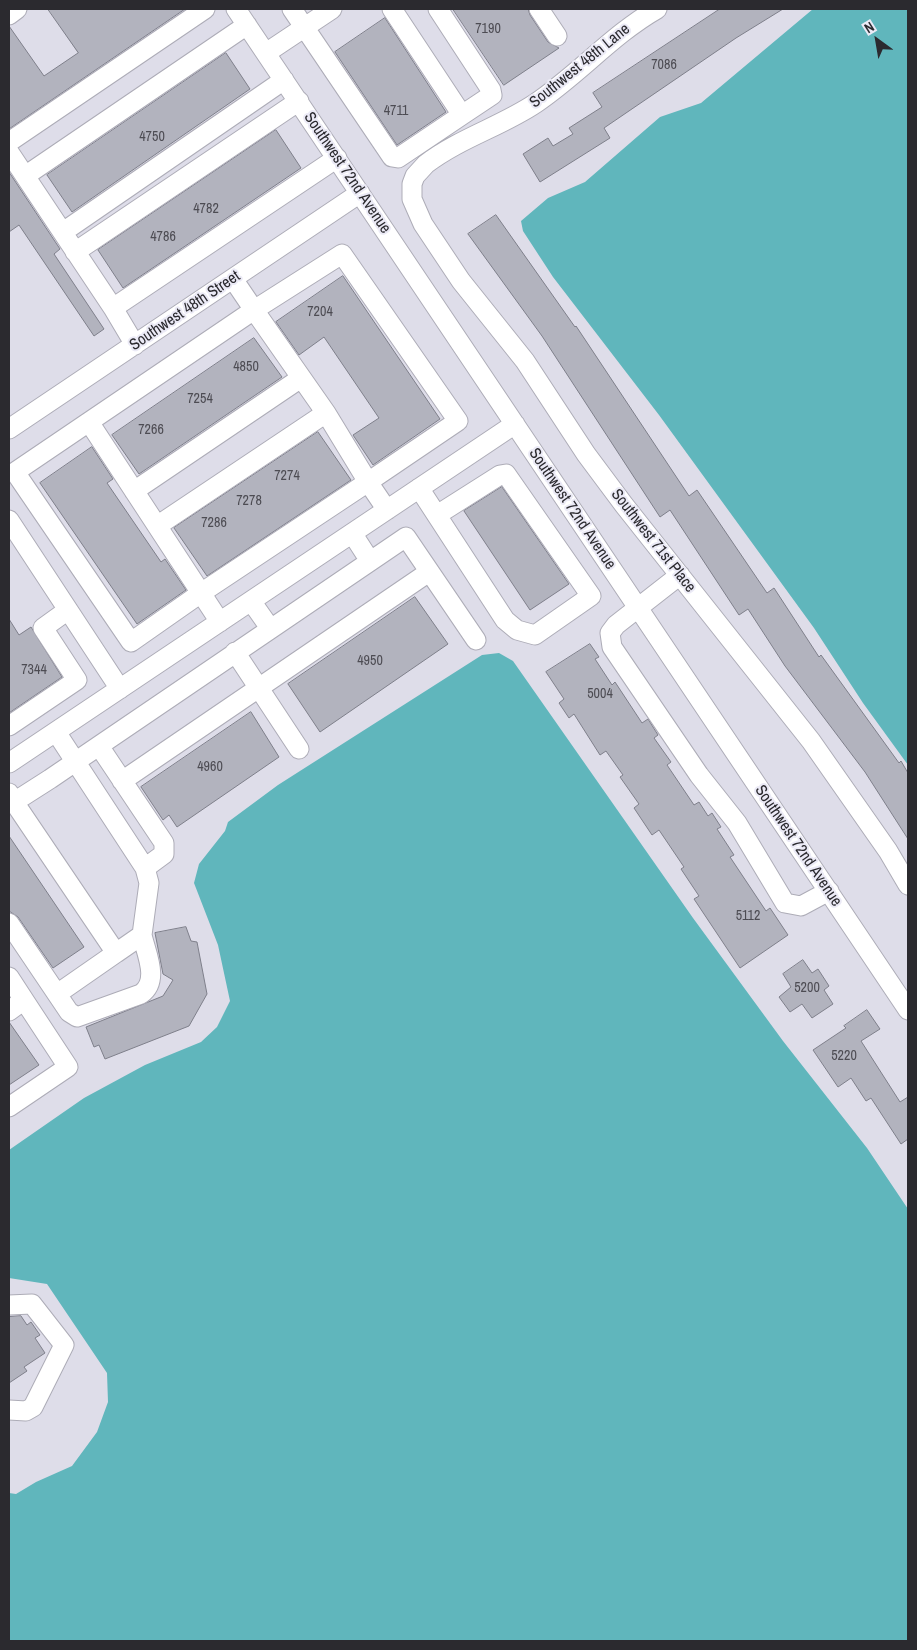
<!DOCTYPE html>
<style>
body{margin:0}
#map{position:relative;width:917px;height:1650px;overflow:hidden;background:#dedde9;font-family:"Archivo Narrow",sans-serif}
canvas{display:block}
.frame{position:absolute;inset:0;border:10px solid #2b2a2f;pointer-events:none}
.north{position:absolute;left:852px;top:15px;width:50px;height:50px;-webkit-text-stroke:4px #ebeaf6;paint-order:stroke;rotate:328deg;font-size:14px;font-weight:700;line-height:20px;text-align:center;color:#2b2a2f}
.north::after{content:'';display:block;margin:auto;width:18px;height:22px;background:#2b2a2f;clip-path:polygon(50% 0,100% 100%,50% 72%,0 100%)}
</style>
<div id="map">
<canvas width="917" height="1650"></canvas>
<div class="frame"></div>
<div class="north">N</div>
</div>
<script>
const ctx = document.querySelector('canvas').getContext('2d');
ctx.lineJoin = 'round';
function fillPath(path, color) { ctx.fillStyle = color; ctx.fill(path, 'evenodd'); }
function strokePath(path, color, width, dash) { ctx.strokeStyle = color; ctx.lineWidth = width; ctx.lineCap = dash ? 'butt' : 'round'; ctx.setLineDash(dash || []); ctx.stroke(path); }
function label(font, color, halo, rows, align = 'center') {
  ctx.font = font + ' "Archivo Narrow",sans-serif'; ctx.lineWidth = 4; ctx.setLineDash([]); ctx.textBaseline = 'middle'; ctx.strokeStyle = halo; ctx.fillStyle = color; for (const [text, x, y, turn = 0] of rows) {
    ctx.save(); ctx.translate(x, y); ctx.rotate((+turn || 0) * Math.PI / 180); ctx.textAlign = isNaN(turn) ? turn : align; if (halo) ctx.strokeText(text, 0, 0); ctx.fillText(text, 0, 0); ctx.restore();
  }
}
fillPath(new Path2D(`
 M813,9h95v756l-45,-62 -49,-75 -155,-213 -106,-138 -30,-46 -2,-10 27,-23 37,-16 75,-65 41,-14z
 M499,653l14,8 180,257 90,123 84,107 41,61v432h-899v-148l7,1 20,-12 36,-16 25,-34 11,-30 -1,-29 -60,-89 -38,-6v-128l75,-52 61,-33 56,-23 16,-15 13,-26 -12,-56 -24,-62 5,-19 26,-33 3,-9 50,-37 204,-130z`), '#60b6bc');
const building = new Path2D(`
 M48,9h137l-176,120v-103l35,50 34,-23z
 M453,9h75l2,6 18,27 11,6 -55,37z
 M720,9h63l-47,29 -132,90 6,10 -70,44 -17,-28 25,-16 5,8 20,-12 -4,-6 33,-21 -9,-14z
 M385,18l61,94 -49,33 -62,-93z
 M226,53l24,36 -178,123 -25,-37z
 M276,130l25,38 -178,120 -25,-38z
 M9,172l51,77 -6,5 50,75 -10,7 -75,-111 -10,7z
 M496,215l79,112 1,-1 113,170 8,-6 70,103 7,-5 45,69 2,-2 78,108 2,-2 7,12v66l-43,-67 -80,-106 -37,-57 -9,6 -69,-105 -10,7 -118,-181 -74,-102z
 M343,276l97,143 -67,46 -20,-30 26,-17 -55,-81 -25,18 -23,-33z
 M254,338l28,39 -143,97 -27,-39z
 M318,432l33,48 -144,96 -33,-48z
 M92,447l21,32 -6,4 54,79 4,-3 21,31 -49,34 -97,-141z
 M502,487l67,97 -39,26 -66,-99z
 M415,597l33,47 -128,88 -32,-48z
 M9,619l10,16 12,-8 31,50 -53,36z
 M590,644l9,13 -4,2 17,26 3,-3 27,41 6,-4 10,16 -4,3 17,24 -4,3 27,40 5,-3 9,14 4,-3 9,14 -4,2 17,26 -4,2 36,54 4,-3 18,27 -48,33 -46,-69 5,-3 -18,-27 3,-2 -25,-37 -7,5 -18,-27 5,-4 -19,-27 3,-2 -17,-24 -6,4 -26,-41 -5,4 -10,-15 5,-4 -18,-27z
 M251,712l28,45 -102,70 -8,-12 -6,5 -22,-33z
 M9,836l75,111 -31,21 -35,-51 -9,-6z
 M186,927l5,14 6,1 10,52 -18,32 -84,33 -6,-14 -5,2 -8,-20 77,-31 10,-16 -10,-6 -8,-41z
 M803,960l9,13 6,-4 11,17 -5,4 9,14 -21,14 -10,-14 -12,8 -11,-15 12,-10 -8,-13z
 M867,1010l13,19 -19,12 39,61 8,-5v42l-7,5 -30,-46 -5,3 -15,-23 -13,9 -25,-37 33,-22 -2,-2z
 M9,1022l30,43 -30,20z
 M21,1316l6,9 4,-3 9,13 -5,3 10,15 -21,14 3,4 -18,12v-66z`);
fillPath(building, '#b2b3be');
strokePath(building, '#7e7f8a', 1);
const minor = new Path2D(`
 M236,9l672,1001
 M292,9l100,148 6,1 64,-43
 M392,9l70,106 30,-20 -1,-5 -53,-81
 M539,9l18,27
 M657,9c-44,25 -78,65 -121,94 -34,23 -76,35 -110,61l-11,12 -3,8v15l11,25 38,57 64,80 61,93 38,51 187,236 77,110 20,34
 M9,15l8,-6
 M266,53l66,-44
 M9,142l196,-133
 M9,152l104,156 224,-150
 M25,176l222,-151
 M63,232l221,-152
 M75,252l224,-151
 M233,279l21,31 88,-56 116,167 -90,61 19,28
 M113,308l22,37
 M89,422l112,171 167,-111 -42,-69 -72,-103 -239,162 116,170 70,-49 19,29
 M9,429l351,-236
 M419,488l86,132 12,10 18,5 56,-39 -85,-122 -6,1 -63,40
 M134,491l167,-113
 M9,520l111,169
 M157,526l169,-113
 M352,533l18,28
 M680,575l-64,50 -6,8 2,14 87,128 38,48 48,80 16,3 28,-15
 M251,601l19,27
 M235,652l64,97
 M9,726l68,-46 -34,-52 25,-18
 M99,746l65,97v11l-19,14
 M9,763l506,-339
 M122,781l307,-209
 M9,793l5,9 36,-23 356,-242 70,103
 M14,802l102,151 26,-18 7,-52 -4,-15 -89,-136
 M9,923l60,89 8,5 64,-23c19,-13 5,-41 1,-59
 M9,977l15,23
 M57,994l59,-41
 M9,1011l15,-11 44,67 -59,40
 M9,1305l23,-1 32,41 -31,62 -7,4 -17,-1`);
strokePath(minor, '#adacb7', 21);
strokePath(minor, '#fff', 19);
label('14px', '#4d4c53', null, [
 ["7190",488,29],
 ["7086",664,65],
 ["4711",396,111],
 ["4750",152,137],
 ["4782",206,209],
 ["4786",163,237],
 ["7204",320,312],
 ["4850",246,367],
 ["7254",200,399],
 ["7266",151,430],
 ["7274",287,476],
 ["7278",249,501],
 ["7286",214,523],
 ["4950",370,661],
 ["7344",34,670],
 ["5004",600,694],
 ["4960",210,767],
 ["5112",748,916],
 ["5200",807,988],
 ["5220",844,1056]
]);
label('16px', '#2b2a2f', '#ebeaf6', [
 ["Southwest 48th Lane",580,66,-39],
 ["Southwest 72nd Avenue",347,173,56],
 ["Southwest 48th Street",185,311,-34],
 ["Southwest 72nd Avenue",572,509,56],
 ["Southwest 71st Place",653,541,52],
 ["Southwest 72nd Avenue",798,846,56]
]);
</script>
